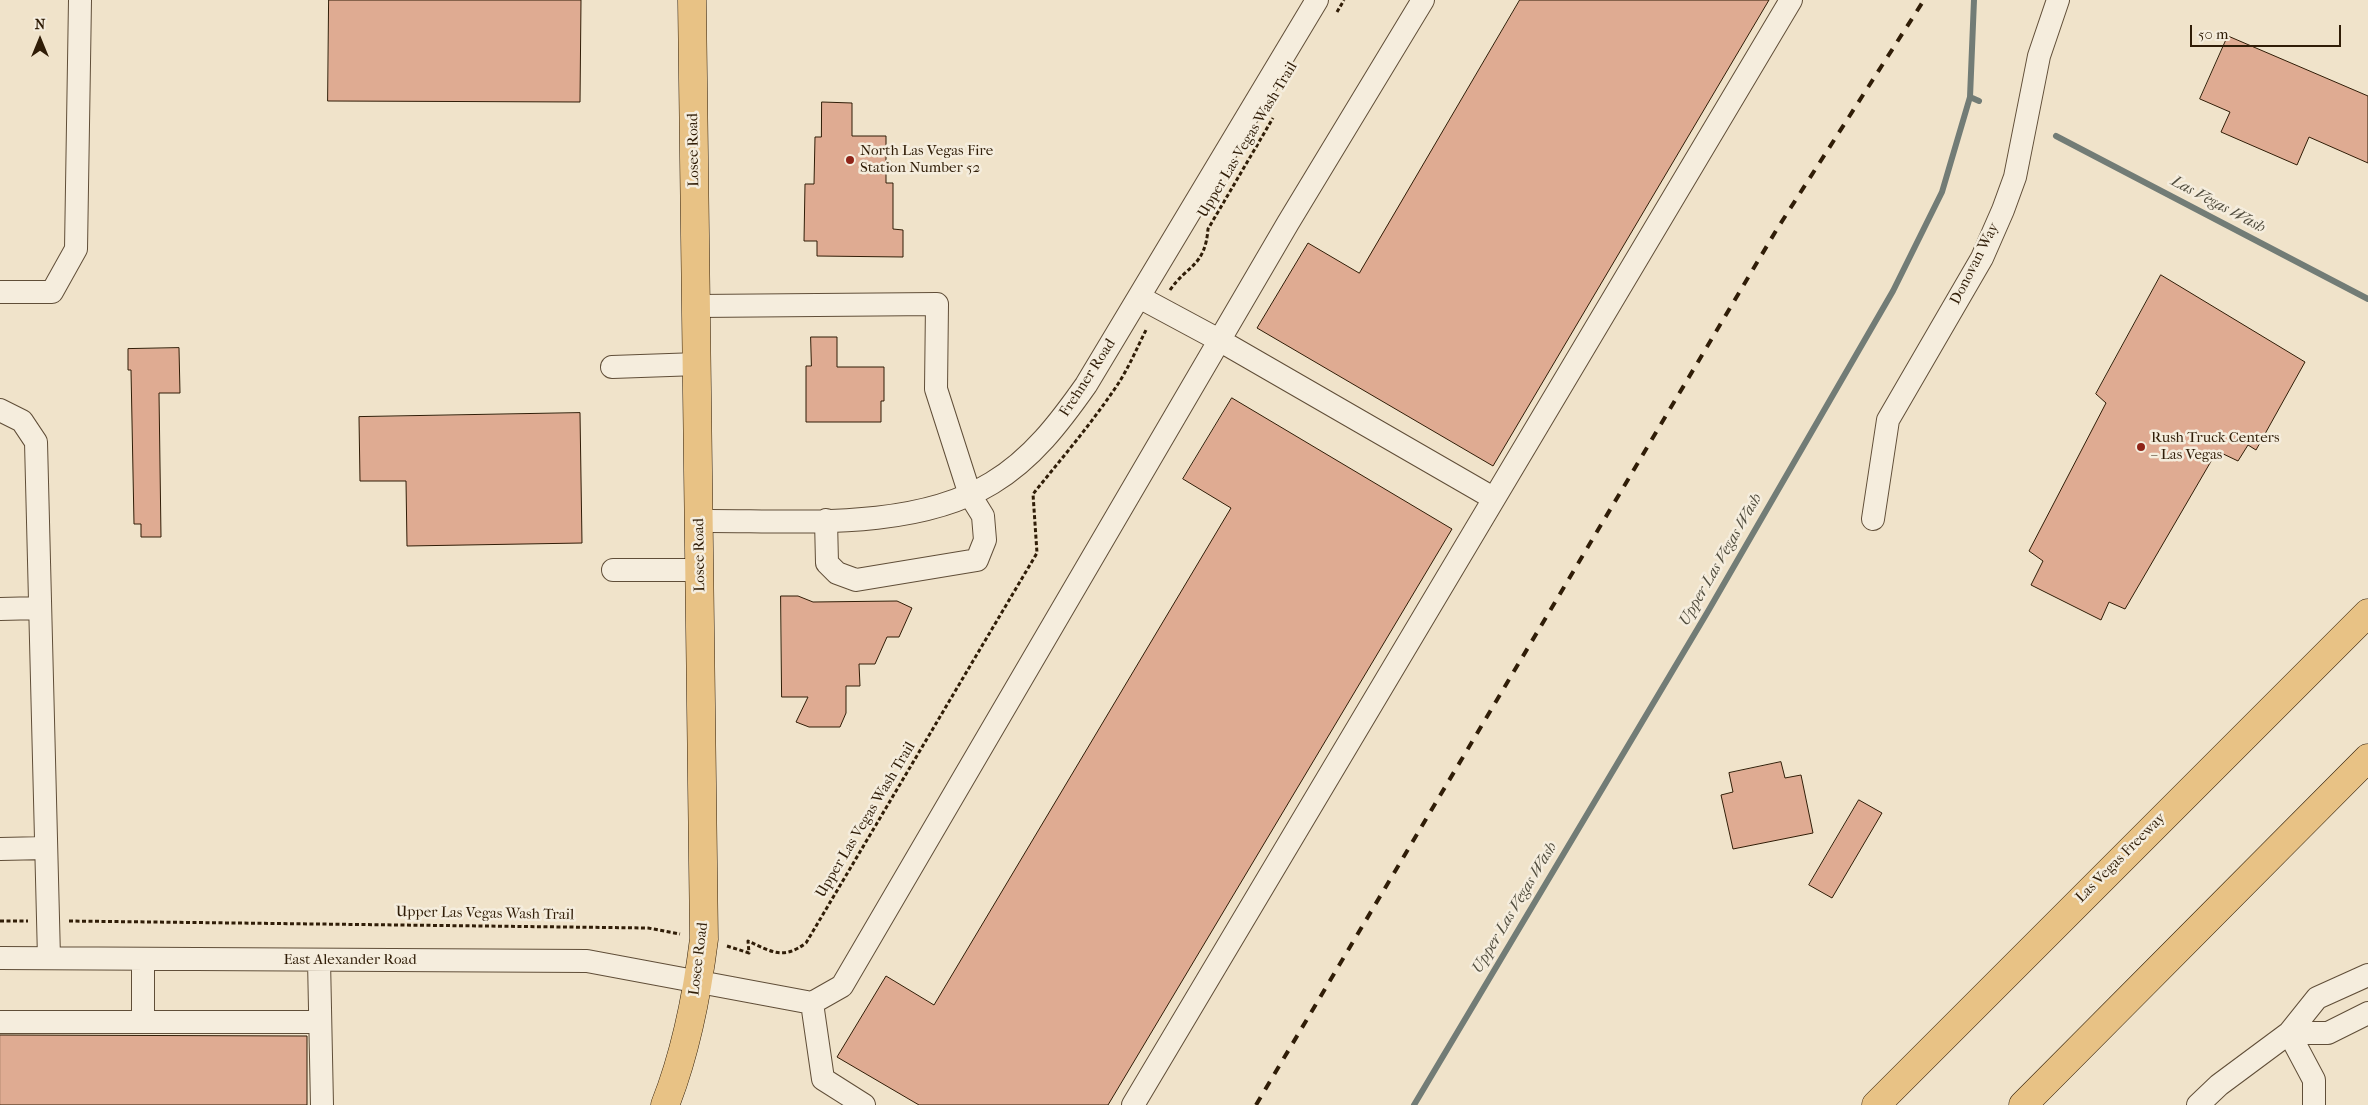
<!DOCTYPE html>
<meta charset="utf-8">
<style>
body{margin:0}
#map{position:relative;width:2368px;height:1105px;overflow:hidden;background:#f0e3ca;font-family:"IM FELL French Canon",serif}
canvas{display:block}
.north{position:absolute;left:15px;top:15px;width:50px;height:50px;-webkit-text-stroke:4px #f5eddd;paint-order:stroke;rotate:0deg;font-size:14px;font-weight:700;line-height:20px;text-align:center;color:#301d07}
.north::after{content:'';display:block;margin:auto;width:18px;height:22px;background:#301d07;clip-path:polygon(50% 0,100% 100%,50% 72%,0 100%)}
.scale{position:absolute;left:2190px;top:25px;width:151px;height:22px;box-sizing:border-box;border:2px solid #301d07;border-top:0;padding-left:6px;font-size:15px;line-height:18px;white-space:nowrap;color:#301d07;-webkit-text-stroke:4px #f5eddd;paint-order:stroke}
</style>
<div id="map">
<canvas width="2368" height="1105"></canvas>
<div class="north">N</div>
<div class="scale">50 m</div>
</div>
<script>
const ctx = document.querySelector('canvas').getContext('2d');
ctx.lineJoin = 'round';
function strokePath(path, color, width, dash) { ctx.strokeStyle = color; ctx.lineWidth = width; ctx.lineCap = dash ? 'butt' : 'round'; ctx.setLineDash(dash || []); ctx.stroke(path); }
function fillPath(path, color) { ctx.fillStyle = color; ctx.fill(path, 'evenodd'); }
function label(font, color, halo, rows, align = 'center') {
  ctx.font = font + ' "IM FELL French Canon",serif'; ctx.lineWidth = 5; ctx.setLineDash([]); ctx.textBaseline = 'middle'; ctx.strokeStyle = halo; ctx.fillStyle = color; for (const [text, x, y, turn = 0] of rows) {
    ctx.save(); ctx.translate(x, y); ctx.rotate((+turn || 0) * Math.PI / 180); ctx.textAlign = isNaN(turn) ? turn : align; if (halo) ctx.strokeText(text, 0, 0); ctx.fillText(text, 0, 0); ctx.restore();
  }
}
strokePath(new Path2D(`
 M1970,97l9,4
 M2056,136l312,163
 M1414,1105l293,-492 186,-322 49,-99 28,-95 4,-97`), '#727c76', 6);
const building = new Path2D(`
 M329,0h252l-1,102 -252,-1z
 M1520,0h249l-276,466 -236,-138 51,-85 51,30z
 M2228,36l140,60v67l-59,-26 -12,28 -76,-33 9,-20 -30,-13z
 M822,102l30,1v33h34v47h7v46l10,1v27l-86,-1v-15h-13l1,-57h9l1,-47h6z
 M2161,275l144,87 -49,88 -8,-5 -10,16 -21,-10 -92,158 -16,-7 -8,18 -70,-35 12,-24 -14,-10 77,-148 -10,-9z
 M811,337h26v30h47v34h-3v21h-75v-56h5z
 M179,348l1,45h-21l2,144h-20v-13h-7l-3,-154h-3v-21z
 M1232,398l220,131 -344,576h-189l-82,-48 49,-81 48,29 297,-497 -48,-29z
 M580,413l2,130 -175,3 -1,-65h-46l-1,-64z
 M781,596h17l15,6 84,-1 15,7 -13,29h-12l-12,27h-16l1,22h-14v27l-6,14h-31l-13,-5 12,-25h-26z
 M1781,762l4,16 16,-3 12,58 -80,16 -12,-54 12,-3 -4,-19z
 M1859,800l23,13 -50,85 -23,-13z
 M0,1035l307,1v69h-307z`);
fillPath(building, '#dfab92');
strokePath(building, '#301d07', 1);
const minor = new Path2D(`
 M0,292h52l24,-43 4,-249
 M1139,297l80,43 274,158
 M697,306l240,-2 -1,85 34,106 13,21 2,24 -8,20 -121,20 -19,-7 -10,-10 -1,-43
 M612,367l86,-3
 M0,410l22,11 14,21 13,516
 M1873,519l15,-99 94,-162 21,-48 12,-33 24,-121 19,-56
 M700,521c92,-1 212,11 292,-38 40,-24 68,-61 94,-98l231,-385
 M613,570h87
 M0,609l40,-1
 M0,849l46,-1
 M0,958l587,3 225,42 30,-17 446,-763 135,-223
 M319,960l3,145
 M812,1003l11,76 41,26
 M0,1022h319
 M143,1022v-63
 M2289,1033h39l40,-20
 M2289,1033l25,47v25
 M1133,1105l658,-1105
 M2198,1105l21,-20 70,-52 28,-35 51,-23`);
const major = new Path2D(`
 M665,1105c21,-53 32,-110 39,-166l-12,-939`);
const highway = new Path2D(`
 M1876,1105l492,-492
 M2023,1105l345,-347`);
strokePath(minor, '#604e38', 24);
strokePath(major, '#301d07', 29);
strokePath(highway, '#301d07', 29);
strokePath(new Path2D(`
 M1337,12l7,-12
 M1170,290c17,-25 35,-23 38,-61l65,-111
 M0,921h28
 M69,921l579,7 32,6
 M727,946l22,7 -1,-12c24,11 35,19 58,2l231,-390 -4,-59c29,-36 59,-71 85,-110 11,-17 19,-36 28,-54`), '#301d07', 3, [4, 2.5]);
strokePath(minor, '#f5eddd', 22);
strokePath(major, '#e8c285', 28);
strokePath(highway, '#e8c285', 28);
strokePath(new Path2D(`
 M1256,1105l521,-876 147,-229`), '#301d07', 4, [9, 9]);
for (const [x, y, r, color] of [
 [850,160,5,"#8f2418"],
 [2141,447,5,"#8f2418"]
]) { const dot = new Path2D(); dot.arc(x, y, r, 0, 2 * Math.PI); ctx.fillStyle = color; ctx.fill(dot); strokePath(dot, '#f5eddd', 2); }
label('15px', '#301d07', '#f5eddd', [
 ["Upper Las Vegas Wash Trail",1248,140,-59],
 ["Losee Road",694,150,-91],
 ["Donovan Way",1975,264,-63],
 ["Frehner Road",1088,378,-57],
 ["Losee Road",700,555,-91],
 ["Upper Las Vegas Wash Trail",866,820,-59],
 ["Las Vegas Freeway",2121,858,-45],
 ["Upper Las Vegas Wash Trail",485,914,1],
 ["Losee Road",699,959,-83],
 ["East Alexander Road",350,960]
]);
label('15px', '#301d07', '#f5eddd', [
 ["North Las Vegas Fire",860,151],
 ["Station Number 52",860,168],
 ["Rush Truck Centers",2151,438],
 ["– Las Vegas",2151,455]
], 'left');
label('italic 16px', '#514d3e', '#f5eddd', [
 ["Las Vegas Wash",2218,205,28],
 ["Upper Las Vegas Wash",1721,560,-60],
 ["Upper Las Vegas Wash",1515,908,-59]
]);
</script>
